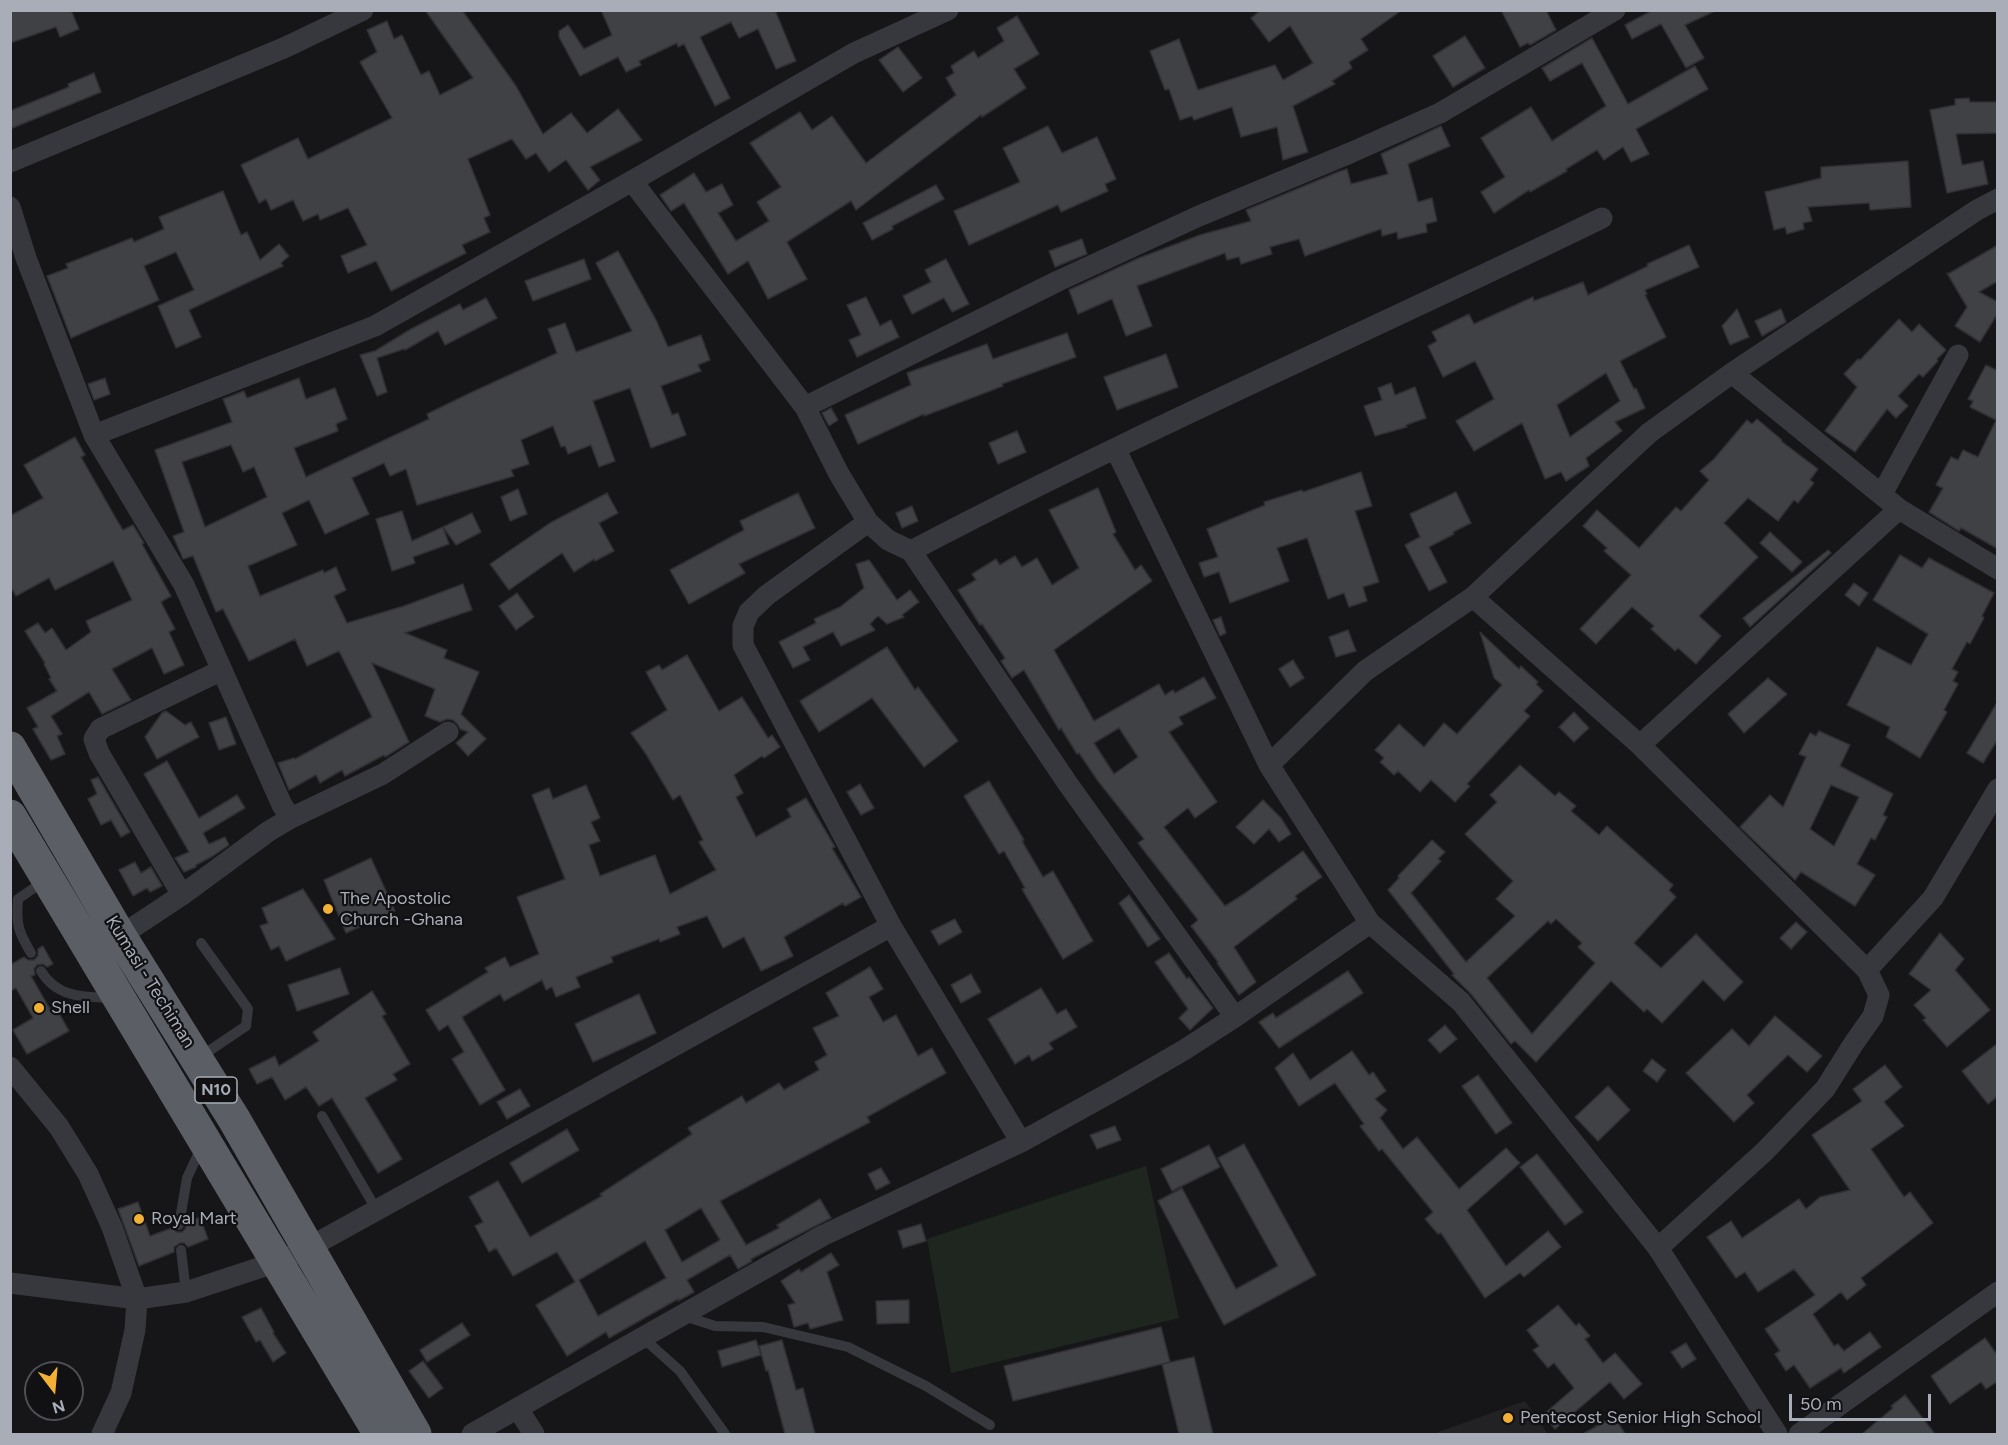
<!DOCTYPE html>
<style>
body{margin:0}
#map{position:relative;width:2008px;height:1445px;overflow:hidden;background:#161618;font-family:Figtree,sans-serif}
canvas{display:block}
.frame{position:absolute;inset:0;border:12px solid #a8adb8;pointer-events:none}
.north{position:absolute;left:24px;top:1361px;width:60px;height:60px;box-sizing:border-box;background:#111113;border:2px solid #4d4f55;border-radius:50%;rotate:164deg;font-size:16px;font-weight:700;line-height:24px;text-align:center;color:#a8adb8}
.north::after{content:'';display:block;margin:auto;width:21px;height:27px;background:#f2b134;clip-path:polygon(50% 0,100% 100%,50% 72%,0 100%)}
.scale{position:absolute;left:1789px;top:1394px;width:142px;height:27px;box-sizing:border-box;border:3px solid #a8adb8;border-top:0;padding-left:8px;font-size:18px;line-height:21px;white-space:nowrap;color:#a8adb8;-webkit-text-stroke:4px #111113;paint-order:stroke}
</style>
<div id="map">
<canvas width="2008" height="1445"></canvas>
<div class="frame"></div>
<div class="north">N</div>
<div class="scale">50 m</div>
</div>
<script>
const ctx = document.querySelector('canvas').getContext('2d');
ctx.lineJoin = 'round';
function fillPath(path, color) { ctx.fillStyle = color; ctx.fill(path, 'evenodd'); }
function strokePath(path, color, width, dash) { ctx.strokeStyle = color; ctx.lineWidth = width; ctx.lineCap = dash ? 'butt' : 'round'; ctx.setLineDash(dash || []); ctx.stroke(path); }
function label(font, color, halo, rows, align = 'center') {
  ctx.font = font + ' Figtree,sans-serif'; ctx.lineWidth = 4.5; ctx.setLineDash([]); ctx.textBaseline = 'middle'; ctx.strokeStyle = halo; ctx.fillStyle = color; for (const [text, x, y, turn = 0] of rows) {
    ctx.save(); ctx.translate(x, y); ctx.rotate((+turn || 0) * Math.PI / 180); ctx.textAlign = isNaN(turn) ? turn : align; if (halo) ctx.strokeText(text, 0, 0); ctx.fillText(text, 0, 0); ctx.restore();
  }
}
fillPath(new Path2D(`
 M1525,1401l23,33h-115z`), '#222225');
fillPath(new Path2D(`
 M1146,1166l33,152 -228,55 -24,-134z`), '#1e261f');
const building = new Path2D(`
 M10,10h61l8,19 -19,8 -4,-10 -46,16z
 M425,10h37l54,76 27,48 28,-21 16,20 31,-24 24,31 -52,27 10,13 -12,10 -22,-30 -17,12 -13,-19 -10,6 -14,-20 -44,20 22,56 -6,3 6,14 -28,13 4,8 -75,38 -15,-30 -28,12 -7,-17 26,-11 -19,-37 -28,12 -2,-6 -15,7 -10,-21 -22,10 -5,-11 -7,4 -18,-38 57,-27 10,21 84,-41 -32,-56 17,-10 -10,-22 20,-9 7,18 8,-4 19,40 8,-4 11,24 33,-17z
 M601,10h174l21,51 -20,8 -18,-40 -19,9 -8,-16 -31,15 30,61 -15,8 -31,-62 -6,3 -1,-4 -38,18 2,4 -15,7 -8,-15 -38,19 -21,-39v-6l9,-6 16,24 28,-14z
 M1261,10h141l-41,29 7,11 -19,12 3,6 -20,13 3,3 -42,22 15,46 -25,8 -6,-33 -36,10 -9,-30 -38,13 -2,-4 -12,4 -11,-31 -4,1 -15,-39 29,-12 19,51 77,-25 8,15 30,-17 -23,-37 -21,16 -18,-24z
 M1501,10h45l10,20 -26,15 -2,-2 -8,4z
 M1653,10h64l-32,15 19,33 -18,10 -25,-44 -29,15 -7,-14z
 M1017,16l22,38 -25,15 12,19 -44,29 -1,-2 -125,95 -5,-9 -64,41 20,37 -39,20 -20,-38 -20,13 -44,-71 -13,8 -11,-16 34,-22 12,19 16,-8 11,21 -15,8 18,28 33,-20 -12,-19 24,-15 -31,-44 50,-31 12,18 20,-14 34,47 90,-68 -10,-17 8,-5 -3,-7 23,-15 4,7 26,-17 -7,-13z
 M1465,36l20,32 -32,19 -20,-31z
 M1592,38l36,66 67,-38 13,23 -72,40 13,25 -18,8 -8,-15 -19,13 -7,-10 -31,19 1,2 -37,21 -1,-2 -35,23 -13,-21 24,-15 -24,-39 50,-31 21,34 54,-35 -24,-43 -32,18 -8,-13z
 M898,47l24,31 -19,14 -24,-32z
 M94,73l7,19 -91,37v-18l59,-24 -1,-3z
 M1969,98l1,4h28v31l-42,1 6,31 21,-4 5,23 -41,9 -17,-83 25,-5v-6z
 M1048,126l14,27 35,-16 19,42 -11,5 3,7 -47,21 -3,-7 -89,40 -15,-34 66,-29 -17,-34z
 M1441,126l9,20 -42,18 10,38 14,-4 5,23 -11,3 1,8 -29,7 -1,-7 -15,4 -1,-7 -76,27 -6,-17 -29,8 2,7 -31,10 -2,-7 -12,3 -2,-7 -88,33 15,40 -26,10 -14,-37 -34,15 -9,-24 70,-32 61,-23 51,-14 -5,-11 92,-38 9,-3 4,15 37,-10 -7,-20z
 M1908,161l3,46 -41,3 -1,-7 -61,4 4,14 -9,2 1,6 -17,5 -2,-7 -11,3 -9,-38 56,-14v-11z
 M936,185l8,14 -52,27 1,3 -21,11 -9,-17z
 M223,191l18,44 6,-3 13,28 19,-16 10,12 -8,7 2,3 -94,44 12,27 -25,11 -18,-42 36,-16 -18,-38 -32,14 15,34 -88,38 -24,-62 21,-8 -2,-4 66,-26 2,4 30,-13 -5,-12z
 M1082,239l5,15 -32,13 -6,-16z
 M1689,245l10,22 -54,23 2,4 -2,1 21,42 -46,24 14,28 2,-1 9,20 -30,14 7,9 -36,27 3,8 -23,15 -5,-9 -16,7 -23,-56 -48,28 -18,-30 38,-22 -19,-38 -32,16 -15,-31 9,-5 -5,-9 37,-18 5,10 59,-27 1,4 49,-19 5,13 60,-29 -1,-2zM1606,373l14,28 -50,36 -13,-32z
 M1998,245v36l-19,11 19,10v11l-18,29 -25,-16 12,-19 -20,-34 1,1z
 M618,251l38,69 12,27 33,-12 9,25 -12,5 3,6 -40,15 11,29 6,-2 8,22 -35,13 -21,-60 -37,13 22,60 -16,6 -8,-22 -23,9 -3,-8 -4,1 -8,-21 -32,14 8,24 -18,6 3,6 -97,29 -11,-36 -16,7 -6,-13 -32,15 17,36 -44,20 -16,-34 -27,13 15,32 -49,21 12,30 63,-26 1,3 12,-6 10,23 -12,6 13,27 57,-17 59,-22 9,26 -67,23 42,17 -3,8 35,14 -18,42 25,25 -18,17 -12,-13 12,-11 -8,-3 -2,-4 -5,-5 -6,-1 -7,3 -15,-6 10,-27 -63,-26 37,79 -24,15 -1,-2 -39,21 -3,-6 -22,13 -4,-8 -27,15 -11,-27 16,-5 1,1 77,-42 -33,-66 -32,15 -12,-27 -46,22 -26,-52 -7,3 -23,-56 -10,3 -2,-5 -8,-18 11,-4 -29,-82 77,-28 -9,-23 21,-8 3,7 52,-20 7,21 29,-11 12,31 -11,5 2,7 -44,17 12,29 123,-58 -2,-5 41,-20 89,-41 -9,-24 17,-6 11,29 56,-21 -36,-68zM231,445l12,27 11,-5 13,30 -62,30 -23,-65z
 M584,259l7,20 -58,22 -8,-20z
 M946,259l23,45 -17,8 -8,-14 -32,16 -9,-18 28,-14 -6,-12z
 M866,297l14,29 11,-6 8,17 -42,20 -8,-17 12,-5 -14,-30z
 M486,298l11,20 -52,27 -7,-14 -33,19 -1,-1 -27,9 10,34 -10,4 -17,-41 15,-4 36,-22 41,-21 8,-4 3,6z
 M1737,309l12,28 -19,8 -8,-19z
 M1781,309l5,13 -24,14 -7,-15z
 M1899,319l13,13 7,-8 27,26 -9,9 1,2 -15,16 -4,-3 -21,22 10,10 -12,12 -9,-9 -32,43 -30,-21 32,-44 -13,-13 14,-15 2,1z
 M1067,333l9,24 -74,27 1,2 -79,30v-2l-66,30 -13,-29 66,-30 -4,-12 80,-29 6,15z
 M1166,354l12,33 -61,23 -13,-33z
 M1986,365l12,6v178l-37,-21 -2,3 -30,-19 14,-24 -7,-3 15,-28 7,3 5,-10 15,7 18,-37 -26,-13 3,-6 -5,-2z
 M105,378l5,16 -16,6 -6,-16z
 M1391,383l4,12 20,-8 11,31 -20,7 1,2 -32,9 -11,-30 18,-6 -4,-12z
 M831,408l7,12 -9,6 -7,-13z
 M1757,419l25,21 -1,1 37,28 -8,11 4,3 -16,20 -4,-3 -16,21 -30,-23 -24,25 34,34 -59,59 22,20 -25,28 -18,-16 -3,3 -24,-22 3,-3 -22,-19 -36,37 -16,-15 51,-54 -27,-24 3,-3 -24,-22 14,-16 42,38 37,-41 5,4 28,-31 -9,-9 14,-12 33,-39 5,4z
 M1017,431l9,21 -28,12 -9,-21z
 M75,437l10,18 -4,2 37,65 5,8 10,-5 11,18 -2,1 29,52 -10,6 14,27 -6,3 15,33 -20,9 -12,-26 -40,21 19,31 -29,14 -13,-22 -38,24 11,18 -5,2 8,18 -14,6 -18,-31 5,-2 -11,-19 30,-17 -8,-12 2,-1 -7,-14 1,-1 -20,-32 13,-8 7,10 7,-5 14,22 25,-18 -5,-11 46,-21 -19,-39 -58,29 -6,-12 -33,18 -6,-10v-70l33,-18 -19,-33z
 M1361,472l11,34 -17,5 24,71 -16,5 4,14 -18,6 -5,-14 -16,6 -21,-61 -30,10 12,33 -59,22 -11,-31 -15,5 -5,-14 19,-6 -11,-28 58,-24 -1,-3 38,-12 1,2z
 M1098,488l18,44 -3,2 22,36 6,-5 11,16 -98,69 40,71 65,-37 6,11 8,-5 2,3 29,-16 12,21 -37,19 4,7 -14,8 48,70 -22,16 -7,-10 -24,19 61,79 19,-12 59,-43 19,26 -27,19 2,3 -63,48 22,35 -17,13 -22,-32 1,-1 -27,-36 7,-6 -60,-77 6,-4 -46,-58 -19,-28 -2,1 -16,-26 -2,2 -35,-60 -12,8 -11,-17 4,-3 -23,-34 -2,1 -22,-35 18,-10 -4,-6 24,-15 4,6 15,-9 7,11 15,-9 15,27 27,-17 -30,-58zM1119,728l19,29 -24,17 -20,-31z
 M518,489l9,25 -17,7 -9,-24z
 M1456,492l15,31 -18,9 1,2 -25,13 18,35 -18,9 -24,-46 15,-8 -10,-23z
 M607,493l11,20 -19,10 15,28 -19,10 -1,-2 -20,13 -12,-19 -53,37 -19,-26 60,-41z
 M798,493l17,35 -76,36 6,9 -56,31 -19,-34 74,-40 -4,-9z
 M912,506l6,15 -16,7 -6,-15z
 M402,511l10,30 31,-14 6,17 -36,13 2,6 -23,8 -16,-52z
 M472,513l9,19 -25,13 -13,-18z
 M1770,532l32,30 -10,10 -32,-29z
 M1828,550l3,3 -81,74 -7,-9z
 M1900,555l22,13 7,-10 65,35 -12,23 2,2 -14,26 -3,-2 -15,27 6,3 -5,9 5,3 -14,26 3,2 -27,46 -34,-21 4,-10 -43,-22 30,-58 34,18 17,-31 -55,-34z
 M869,560l28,40 13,-10 9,12 -17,13 2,2 -17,7 -9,-8 -8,8 5,6 -34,16 -8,-14 -30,15 7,13 -17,8 -14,-26 37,-19 -2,-4 26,-12 24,-19 -8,-24z
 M1854,583l14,10 -9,13 -14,-11z
 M517,593l17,24 -18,13 -17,-24z
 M1221,617l5,16 -6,3 -7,-16z
 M1348,630l8,21 -20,6 -7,-20z
 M1480,632l39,37 2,-3 17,16 -2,2 7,7 -19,20 6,5 -63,68 3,2 -15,16 -24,-22 -11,12 -22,-21 -4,4 -14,-13 4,-4 -9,-8 24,-26 25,23 20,-24 13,11 45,-49 -8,-7z
 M887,647l28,43 3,-3 40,54 -34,26 -52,-69 -53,34 -19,-31z
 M687,655l32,56 23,-14 26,41 4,-3 8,12 -16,11 -2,-2 -28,19 9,18 -7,4 20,40 35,-20 -4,-8 19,-11 29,49 -3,1 29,49 -16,9 -2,-3 -59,34 9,19 -32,15 -17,-34 -21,11 -16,-32 -30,11 3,7 -20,8 -1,-3 -48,18 2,5 -37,15 4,10 -24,10 -4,-10 -6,3 -4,-10 -38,21 -4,-7 -38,23 43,73 -25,15 -28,-46 12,-7 -16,-27 -9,6 -13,-21 62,-38 -3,-4 20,-11 5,10 29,-13 -22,-57 48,-18 -33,-84 17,-7 4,11 33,-14 14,33 -9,4 9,19 -11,4 11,31 55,-21 15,39 46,-24 -17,-28 4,-2 -23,-45 -7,5 -27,-46 -15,-21 36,-23 -21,-38 13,-7 3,5z
 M1293,660l11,18 -14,9 -11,-18z
 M1768,678l19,16 -43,39 -16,-19z
 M1998,701v38l-15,24 -16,-10z
 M166,711l19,14 6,-3 8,15 -42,22 -12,-22 17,-24z
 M1574,712l15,16 -15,14 -15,-15z
 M226,717l10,27 -17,6 -10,-27z
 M1819,731l31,14 -10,21 53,28 -10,21 4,2 -12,23 -4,-2 -14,26 18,11 -20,31 -54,-34 -6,8 -55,-53 30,-32 13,12 23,-50 -7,-3 11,-21 6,3zM1831,785l28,12 -25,49 -24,-17z
 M167,761l32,57 38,-23 8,13 -42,25 6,11 16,-7 4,8 -16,11 -17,9v2l-12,5 -9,-14 14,-6 -45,-78z
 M1520,765l35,31 4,-4 17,14 -5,5 28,24 8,-9 66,59 -4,5 7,7 -42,46 27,25 35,-34 47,48 -19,19 -21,-21 -41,43 -15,-14 -3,3 -33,-31 -75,81 -21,-21 -4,3 -40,-50 -19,-19 2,-1 -66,-84 11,-12 -1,-2 34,-36 13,12 -7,7 3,2 -30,32 55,69 49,-46 -19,-17 17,-18 -48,-47 32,-32 -7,-7zM1556,919l26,24 -4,4 17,16 -63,71 -45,-56 61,-57 3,3z
 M98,777l32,55 -9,5 -10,-17 -10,5 -13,-26 9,-5 -6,-14z
 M989,781l35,59 -2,1 21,36 10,-6 40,70 -30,18 -41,-70 3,-1 -21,-37 -5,3 -35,-58z
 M860,784l14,24 -13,7 -14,-23z
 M1263,800l18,18 10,16 -12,8 -10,-13 -15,15 -18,-17z
 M371,858l24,53 -49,22 -22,-53z
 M135,862l6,11 10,-6 11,19 -12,6 -3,-4 -14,8 -14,-26z
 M303,889l32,50 -49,22 -7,-15 -8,4 -11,-24 8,-3 -6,-15z
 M1129,895l31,44 -12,8 -29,-44z
 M955,919l7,13 -23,13 -8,-14z
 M1796,922l11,10 -16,17 -11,-11z
 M1940,933l24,26 -9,11 35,40 -43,37 -24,-27 3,-2 -12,-13 17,-15 -22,-16z
 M43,946l10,18 -6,3 -4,-3 -6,1 -3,4 1,6 -4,1 19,33 5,-3 14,25 -42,23 -14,-24 20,-12 -17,-30 -6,3v-26l14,-8 4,3h6l4,-4v-7z
 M1169,953l18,26 2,-2 24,31 -23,22 -11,-12 9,-9 -33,-47z
 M870,967l13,22 -14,8 14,25 13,-7 22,41 14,-8 14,25 -79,44 3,5 -150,79 26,44 33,-17 -2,-3 43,-26 11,19 -80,41 1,2 -14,8 -8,-14 -43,25 7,12 -16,9v-2l-69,39 -3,-6 -39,24 -31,-51 39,-23 -18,-30 -44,24 -17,-28 -7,4 -14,-26 8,-4 -14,-25 29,-16 32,56 72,-41 -2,-2 92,-60 -4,-6 54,-32 4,7 33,-20 5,7 35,-20 -4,-8 12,-7 -14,-27 26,-12 -13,-23zM701,1208l19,32 -38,22 -17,-32zM645,1241l21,37 -68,38 -19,-36z
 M340,968l9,26 -52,17 -9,-26z
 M1348,971l15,22 -84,55 -20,-26 14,-9 3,5z
 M971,974l10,18 -20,11 -10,-18z
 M1041,988l16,26 9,-5 11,18 -28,16 4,6 -21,12 -3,-6 -14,9 -27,-45z
 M372,991l14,23 -4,2 28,48 -17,10 4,6 -32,18 37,61 -24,14 -46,-75 -13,8 -13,-19 -21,13 -13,-23 -15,7 -8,-15 26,-13 4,10 40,-25 -6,-9z
 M639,994l17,39 -63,29 -18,-38z
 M1775,1016l47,40 -15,16 -19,-17 -41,40 7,8 -20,19 -48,-49 46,-44 17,17z
 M1445,1025l12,14 -17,14 -12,-13z
 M1998,1043v53l-10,8 -26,-33z
 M1352,1051l17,24 4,-3 13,19 -11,8 12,11 -7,8 23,31 14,-12 42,52 47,-41 14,15 -53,47 39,56 42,-35 13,16 -37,30 -4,-4 -35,25 -44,-65 -3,1 -13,-15 8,-7 -51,-63 -3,2 -19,-25 4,-2 -29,-41 -36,23 -24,-38 18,-15 17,27z
 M1652,1059l14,11 -9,12 -14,-11z
 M1885,1065l17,22 -18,15 20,24 -33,23 33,48 6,-5 23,31 -72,55 5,7 -19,15 -6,-8 -28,22 21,32 4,-2 6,7 26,-19 11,15 -37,26 -3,-5 -31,20 -16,-23 -8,6 -11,-17 5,-3 -15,-22 50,-34 -21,-26 -36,23 -13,-20 -9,6 -29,-41 24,-16 11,17 57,-39 7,10 14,-12 30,-7 -38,-55 50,-34 -9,-12z
 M1478,1075l34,48 -16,11 -34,-48z
 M1608,1086l22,24 -32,31 -23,-24z
 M520,1089l10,17 -23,13 -10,-17z
 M1115,1126l6,14 -24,9 -7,-14z
 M567,1129l12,21 -57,33 -12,-20z
 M1244,1144l72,131 -92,50 -66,-124 24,-13 54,101 42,-23 -60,-108z
 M1209,1145l11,22 -48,24 -11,-22z
 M1537,1154l46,58 -18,13 -45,-58z
 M881,1168l9,15 -14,7 -8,-16z
 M138,1202l12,34 22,-8 5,4h5l3,-3 2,-7 13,-5 8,22 -20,8 -4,-4h-4l-6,4v5l-35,14 -21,-57z
 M921,1224l5,17 -23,7 -5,-17z
 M831,1253l8,12 -12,7 16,48 -33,9 -2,-6 -14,4 -6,-22 7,-2 -14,-22 18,-12 2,3z
 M909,1300v23l-32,1 -1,-23z
 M1558,1305l18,21 3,-3 11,13 -5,3 18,24 12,-10 27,31 -18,15 -14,-17 -55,47 -12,-14 31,-27 -20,-25 -6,5 -15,-18 6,-4 -12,-16z
 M261,1308l13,24 -1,1 13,20 -13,9 -13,-22 -4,2 -14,-25z
 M462,1323l8,12 -43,27 -7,-12z
 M1161,1327l9,35 -157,39 -9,-35z
 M1985,1338l13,18v25l-12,8 -5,-7 -31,22 -19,-28z
 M756,1340l5,15 -39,12 -4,-16z
 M782,1340l14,50 7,-2 12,46h-30l-17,-64 -2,1 -7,-25z
 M1686,1343l10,16 -14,9 -11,-16z
 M1194,1357l19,77h-34l-17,-70z
 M423,1361l20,27 -14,10 -20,-27z
 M1905,1395l30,39h-73l31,-26 -2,-2z
 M1614,1416l11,18h-42z`);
fillPath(building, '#404145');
strokePath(building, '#303034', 1.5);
strokePath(new Path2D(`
 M31,953c-13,-22 -15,-28 -13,-54l26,-18
 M41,971c16,27 43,26 71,27
 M200,1057l46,-31 2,-17 -47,-66
 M322,1116l54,93
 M179,1225l8,-47 14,-30
 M181,1250l5,42
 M684,1316l31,10 48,1 85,20 78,39 64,39
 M642,1337l38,34 45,63`), '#37383d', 10);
strokePath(new Path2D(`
 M10,162l276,-115 77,-37
 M632,181l173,226 34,67 29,48 20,18 23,11c226,-119 461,-221 691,-333
 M10,207l16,51 68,177 90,150 98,220 9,13 -22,13 -87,64 -62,41
 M1732,373l167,136 99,60
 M805,407l253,-126 141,-65 151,-63 90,-40 175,-103
 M94,435l281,-109 257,-145 222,-128 94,-43
 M1116,450l153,315 101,158 91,79 197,246 119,186
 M1882,494l76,-139
 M868,522l-101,73 -18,17 -6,14v19l148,281 130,216
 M911,551l157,233 167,233
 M1473,597l167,148 227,225 12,25 -6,21 -19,27 -29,46 -61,63 -106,96
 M1640,745l259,-236
 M1269,765l96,-94 108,-74 176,-164 83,-60 245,-163 21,-11
 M291,818l92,-44 65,-42
 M182,895l-83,-142 -5,-14 6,-10 122,-59
 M1867,970l66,-72 65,-109
 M10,1067l49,60 29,47 24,53 25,72 -2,31 -14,63 -19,41
 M10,1283l127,16 49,-7 91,-30 31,-14 583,-322
 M518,1409l16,25
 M472,1434l350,-198 199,-94 101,-56 62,-36 51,-33 135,-94
 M1799,1434l199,-142`), '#37383d', 21);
strokePath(new Path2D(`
 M10,748l110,188 114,183 181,315
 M10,816l370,618`), '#5b5e65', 33);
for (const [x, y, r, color] of [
 [328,909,6,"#f2b134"],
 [39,1008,6,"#f2b134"],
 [139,1219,6,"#f2b134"],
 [1508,1418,6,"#f2b134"]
]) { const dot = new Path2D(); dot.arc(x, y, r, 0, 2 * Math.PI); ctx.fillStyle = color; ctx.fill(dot); strokePath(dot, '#111113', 2); }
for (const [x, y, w] of [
 [216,1090,42]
]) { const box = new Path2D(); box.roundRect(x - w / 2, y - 13, w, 26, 4.5); ctx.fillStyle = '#111113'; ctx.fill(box); strokePath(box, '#a8adb8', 1.5); }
label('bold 16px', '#a8adb8', null, [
 ["N10",216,1090]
]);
label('18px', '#a8adb8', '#111113', [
 ["The Apostolic",340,899],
 ["Church -Ghana",340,920],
 ["Shell",51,1008],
 ["Royal Mart",151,1219],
 ["Pentecost Senior High School",1520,1418]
], 'left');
label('18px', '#a8adb8', '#111113', [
 ["Kumasi - Techiman",150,982,58]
]);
</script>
